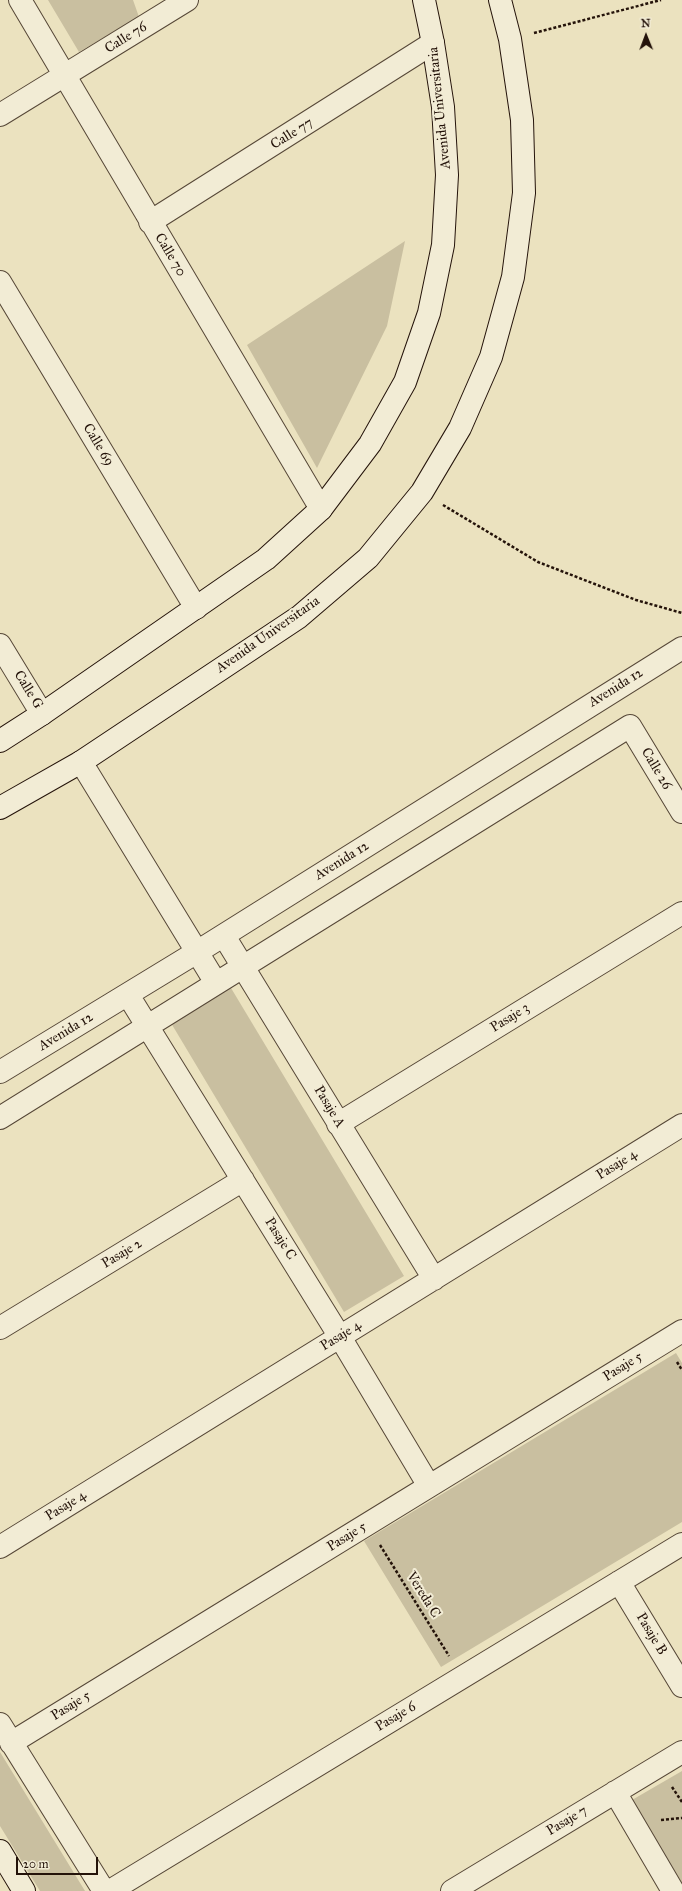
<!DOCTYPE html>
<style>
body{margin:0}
#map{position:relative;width:682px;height:1891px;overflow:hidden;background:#ebe2bf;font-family:"IM FELL Great Primer",serif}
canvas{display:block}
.north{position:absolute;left:626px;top:16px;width:40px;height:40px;-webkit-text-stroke:3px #f2ecd5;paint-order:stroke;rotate:359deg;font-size:11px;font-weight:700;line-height:16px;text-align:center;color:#24130a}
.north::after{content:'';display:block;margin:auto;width:14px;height:18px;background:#24130a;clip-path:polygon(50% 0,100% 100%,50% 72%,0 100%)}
.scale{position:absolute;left:16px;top:1857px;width:82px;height:18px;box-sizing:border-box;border:2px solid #24130a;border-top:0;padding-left:5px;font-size:12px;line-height:14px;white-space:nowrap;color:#24130a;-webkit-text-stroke:3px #f2ecd5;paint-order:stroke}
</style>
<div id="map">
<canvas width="682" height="1891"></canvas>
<div class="north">N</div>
<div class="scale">20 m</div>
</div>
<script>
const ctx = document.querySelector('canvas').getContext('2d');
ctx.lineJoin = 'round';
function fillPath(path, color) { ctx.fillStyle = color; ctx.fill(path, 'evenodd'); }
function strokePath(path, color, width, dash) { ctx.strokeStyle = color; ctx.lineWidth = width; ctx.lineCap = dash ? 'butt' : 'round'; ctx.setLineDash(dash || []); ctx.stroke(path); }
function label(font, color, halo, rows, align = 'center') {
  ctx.font = font + ' "IM FELL Great Primer",serif'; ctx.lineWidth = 4; ctx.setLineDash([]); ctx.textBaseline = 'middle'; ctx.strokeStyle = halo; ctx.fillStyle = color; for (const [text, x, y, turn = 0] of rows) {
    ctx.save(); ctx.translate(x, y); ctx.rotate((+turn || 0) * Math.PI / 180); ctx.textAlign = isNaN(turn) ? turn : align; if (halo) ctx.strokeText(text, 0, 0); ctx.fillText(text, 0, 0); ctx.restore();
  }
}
fillPath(new Path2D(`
 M48,0h85l6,17 -60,35z
 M405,241l-18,85 -70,142 -70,-123z
 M228,983l176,293 -60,36 -176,-294z
 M676,1353l6,10v159l-241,145 -77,-126z
 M0,1752l85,139h-45l-40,-65z
 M682,1771v112l-50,-83z`), '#c9bfa0');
const street = new Path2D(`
 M20,0l301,509
 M0,115l187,-115
 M150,222l283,-179
 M0,282l196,326
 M0,645l42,69
 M81,762l135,221
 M224,936l210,343
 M128,995l212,342 89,149
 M0,1072l197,-120 485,-304
 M0,1118l630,-392 52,86
 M338,1124l344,-211
 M0,1328l243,-148
 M0,1547l682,-422
 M619,1582l63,104
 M0,1724l104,167
 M11,1743l671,-412
 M615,1792l58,99
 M110,1891l572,-347
 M452,1891l230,-139`);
const secondary = new Path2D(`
 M0,741l42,-27 224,-155 55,-50 49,-65 35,-62 24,-69 14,-68 4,-70 -4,-68 -10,-64 -9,-43
 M0,808l81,-46 218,-145 69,-59 54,-66 38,-64 31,-71 22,-80 11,-84 -2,-73 -12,-81 -10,-39
 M0,1851l24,40`);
strokePath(street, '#564737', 24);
strokePath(secondary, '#24130a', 24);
strokePath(new Path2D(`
 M534,33l127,-33
 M443,505l95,57 98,38 46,13
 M677,1362l5,8
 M380,1545l69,111
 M672,1787l10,15
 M661,1820l21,-2`), '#24130a', 2.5, [3, 2]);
strokePath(street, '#f2ecd5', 22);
strokePath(secondary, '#f2ecd5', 22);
label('14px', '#24130a', '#f2ecd5', [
 ["Calle 76",126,38,-32],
 ["Avenida Universitaria",440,108,-96],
 ["Calle 77",292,134,-32],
 ["Calle 70",170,255,59],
 ["Calle 69",98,445,59],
 ["Avenida Universitaria",268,635,-35],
 ["Avenida 12",616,688,-32],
 ["Calle G",28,690,58],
 ["Calle 26",656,769,59],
 ["Avenida 12",342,861,-32],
 ["Pasaje 3",510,1018,-32],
 ["Avenida 12",66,1032,-31],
 ["Pasaje A",329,1107,59],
 ["Pasaje 4",617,1165,-32],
 ["Pasaje C",280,1239,58],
 ["Pasaje 2",122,1254,-31],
 ["Pasaje 4",341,1336,-32],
 ["Pasaje 5",623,1367,-32],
 ["Pasaje 4",66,1506,-32],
 ["Pasaje 5",347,1537,-32],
 ["Vereda C",423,1595,58],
 ["Pasaje B",651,1634,59],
 ["Pasaje 5",71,1706,-32],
 ["Pasaje 6",396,1717,-31],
 ["Pasaje 7",567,1821,-31]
]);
</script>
